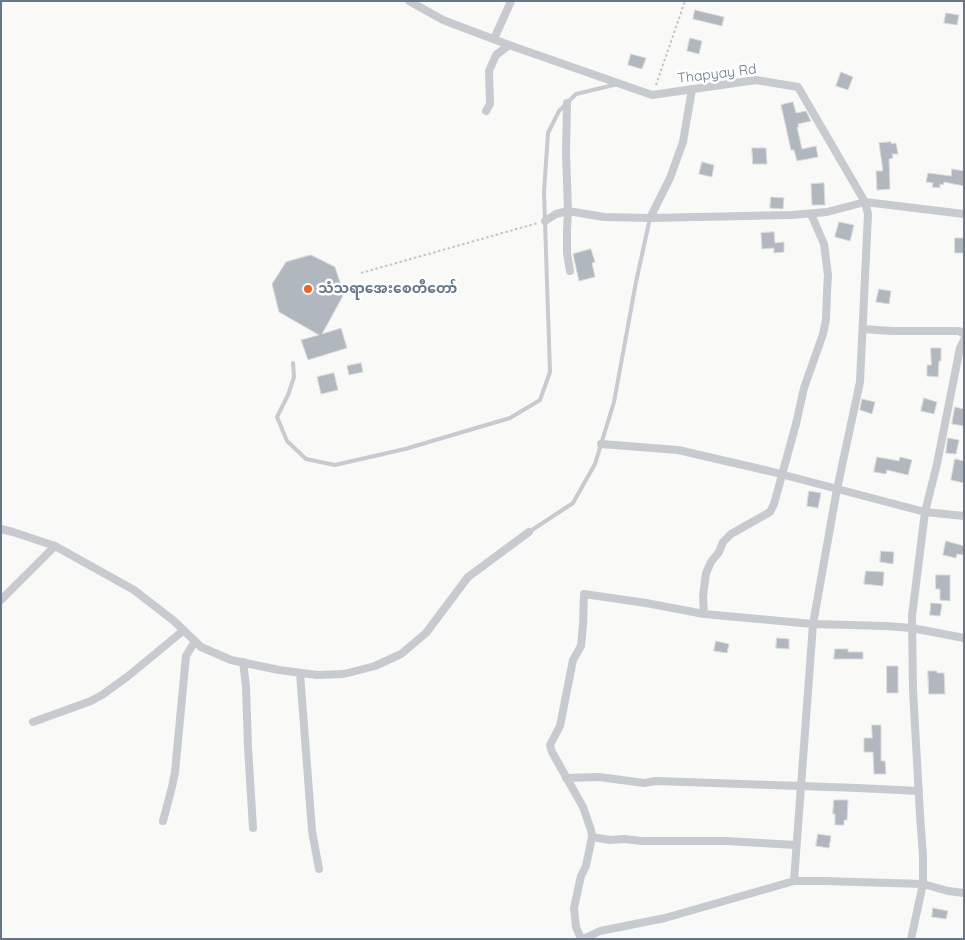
<!DOCTYPE html>
<meta charset="utf-8">
<style>
body{margin:0}
#map{position:relative;width:965px;height:940px;overflow:hidden;background:#f9f9f7;font-family:Quicksand,sans-serif}
canvas{display:block}
.frame{position:absolute;inset:0;border:2px solid #67778a;pointer-events:none}
</style>
<div id="map">
<canvas width="965" height="940"></canvas>
<div class="frame"></div>
</div>
<script>
const ctx = document.querySelector('canvas').getContext('2d');
ctx.lineJoin = 'round';
function fillPath(path, color) { ctx.fillStyle = color; ctx.fill(path, 'evenodd'); }
function strokePath(path, color, width, dash) { ctx.strokeStyle = color; ctx.lineWidth = width; ctx.lineCap = dash ? 'butt' : 'round'; ctx.setLineDash(dash || []); ctx.stroke(path); }
function label(font, color, halo, rows, align = 'center') {
  ctx.font = font + ' Quicksand,"Noto Sans Myanmar",sans-serif'; ctx.lineWidth = 5; ctx.setLineDash([]); ctx.textBaseline = 'middle'; ctx.strokeStyle = halo; ctx.fillStyle = color; for (const [text, x, y, turn = 0] of rows) {
    ctx.save(); ctx.translate(x, y); ctx.rotate((+turn || 0) * Math.PI / 180); ctx.textAlign = isNaN(turn) ? turn : align; if (halo) ctx.strokeText(text, 0, 0); ctx.fillText(text, 0, 0); ctx.restore();
  }
}
const building = new Path2D(`
 M695,10l29,7 -2,9 -29,-7z
 M946,13l13,2 -2,10 -13,-2z
 M690,38l12,3 -3,13 -12,-3z
 M631,54l15,4 -4,11 -14,-4z
 M841,72l12,5 -5,13 -12,-4z
 M793,102l3,11 10,-2 5,10 -13,3 1,3h-2l5,22 14,-3 2,11 -21,4 -3,-11h-3l-10,-45z
 M891,142v2l5,-1 2,11h-6l1,4 -4,1 1,30 -13,1 -1,-19h7l-4,-28z
 M752,148h14l1,16h-14z
 M702,162l12,3 -2,12 -13,-3z
 M952,169l12,2v15l-20,-4 -1,3 -3,-1v4l-8,-1 1,-4 -7,-1 2,-9 23,3z
 M824,183l1,22h-13l-1,-21z
 M771,197l13,1 -1,11 -13,-1z
 M839,222l15,3 -4,16 -15,-4z
 M774,232l1,11 9,-1v10l-10,1v-5l-12,1 -1,-16z
 M955,238h9v15h-9z
 M591,249l4,13 -3,1 3,14 -16,4 -6,-27z
 M311,255l24,12 9,27 -22,40 19,-6 6,20 -39,12 -7,-20 18,-5 -40,-23 -7,-28 14,-22z
 M879,289l12,2 -2,13 -13,-2z
 M931,348h10v13h-2l-1,16 -11,-1v-11h4z
 M361,363l2,9 -14,3 -2,-9z
 M334,373l4,17 -17,4 -4,-17z
 M924,398l13,4 -3,12 -13,-3z
 M862,399l13,3 -3,12 -12,-4z
 M955,407l9,2v17l-12,-2z
 M948,438l11,2 -3,14 -10,-1z
 M877,457l22,4 1,-4 12,3 -4,15 -21,-5 -1,4 -12,-2z
 M955,459l9,2v22l-13,-3z
 M809,491l12,2 -3,15 -11,-2z
 M946,541l18,5v9l-7,-1 -1,4 -13,-3z
 M881,551l13,1 -1,12 -13,-2z
 M866,571l18,1 -1,14 -19,-2z
 M936,575h14v26l-10,-1v-11h-4z
 M931,603l11,1 -2,12 -10,-1z
 M777,638l12,1v10l-13,-1z
 M716,641l13,3 -2,9 -13,-2z
 M835,649h13v3h15v7h-29z
 M887,666h11v27h-11z
 M928,671h9v2h7l1,21h-16z
 M872,725h9v36h4l1,13h-12l-1,-22h-9v-14h8z
 M834,800h14l-1,20h-3v5h-9v-11h-2z
 M818,834l13,2 -2,12 -13,-2z
 M933,908l15,3 -2,8 -14,-2z`);
fillPath(building, '#b0b7be');
strokePath(building, '#dbdbd9', 1);
strokePath(new Path2D(`
 M656,85l29,-84
 M361,273l177,-50`), '#c3c4c7', 2, [2.5, 2.5]);
strokePath(new Path2D(`
 M293,363l1,14 -6,18 -11,22 10,24 19,18 29,6 70,-16 105,-31 30,-18 10,-28 -6,-180 4,-59 11,-22 17,-17 42,-10
 M529,532l44,-29 22,-39 19,-62 22,-120 14,-64`), '#c7cacf', 4);
strokePath(new Path2D(`
 M409,1l34,19 66,25 143,50 104,-15 42,7 67,115 99,12
 M494,39l17,-38
 M567,103l-1,49 2,59 -1,19v23l3,18
 M486,111l4,-7 -1,-33 7,-16 13,-10
 M650,218l20,-40 13,-36 9,-53
 M545,221l11,-7 12,-3 36,6 46,1 141,-3 36,-3 38,-10 3,12 -8,168 -23,107 -24,135 -19,257
 M863,329l29,2h67l5,3
 M964,340l-4,8 -23,116 -12,48 -13,104 1,74 7,125 3,40v29l25,7 16,2
 M601,444l77,6 91,21 156,41 39,4
 M1,529l12,3 42,14 79,44 40,31 27,26 30,13 48,10 38,5 27,-1 31,-8 26,-12 25,-21 42,-56 61,-45
 M1,600l54,-54
 M704,614l-1,-18 3,-23 5,-11 8,-10 4,-10 8,-8 39,-22 4,-8 22,-80 8,-36 19,-54 3,-14 1,-28 1,-17 -4,-31 -13,-30
 M243,662l3,24 2,61 5,81
 M300,673l12,158 7,38
 M33,722l58,-21 11,-6 25,-18 57,-47
 M566,778l33,-1 45,6 12,-2 202,7 61,3
 M163,821l9,-34 3,-15 11,-116 9,-15
 M592,837l18,3 14,-1 18,2h84l70,4
 M581,939l-5,-12 -2,-19 7,-32 5,-10 6,-29 -1,-7 -8,-23 -31,-55 -2,-7 10,-19 13,-66 8,-14 2,-21 1,-31 62,9 58,11 109,10 73,2 26,2 52,10
 M583,939l17,-8 65,-13 129,-37h30l99,3 -12,55`), '#c7cacf', 8);
for (const [x, y, r, color] of [
 [308,289,5,"#ee6223"]
]) { const dot = new Path2D(); dot.arc(x, y, r, 0, 2 * Math.PI); ctx.fillStyle = color; ctx.fill(dot); strokePath(dot, '#fff', 2); }
label('14px', '#67778a', '#fff', [
 ["Thapyay Rd",717,74,-7]
]);
label('bold 14px', '#67778a', '#fff', [
 ["သံသရာအေးစေတီတော်",318,289]
], 'left');
</script>
